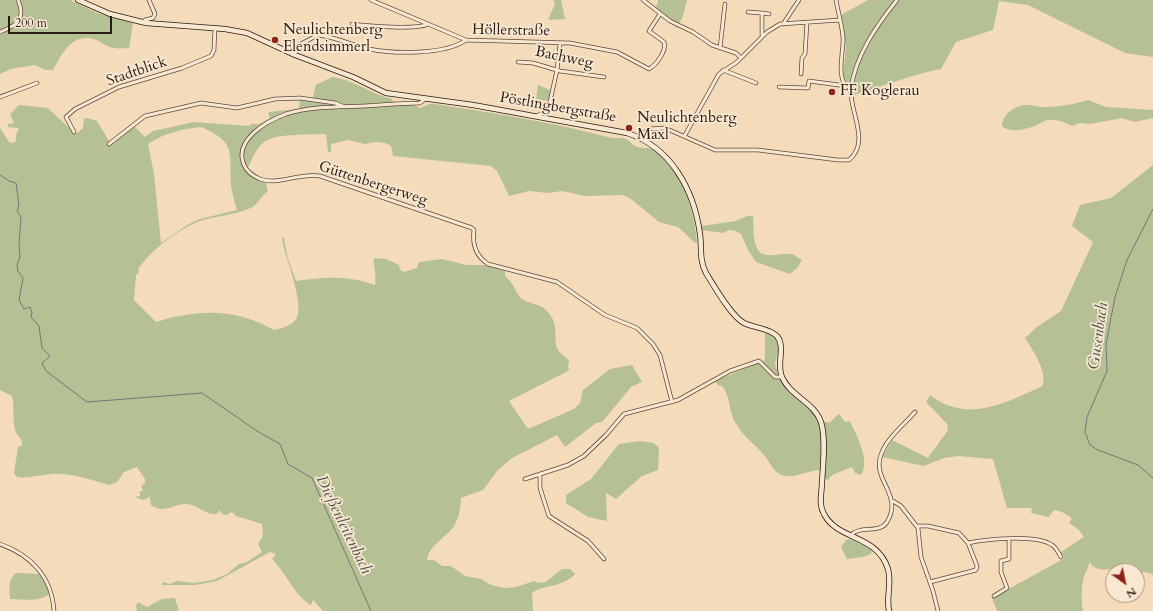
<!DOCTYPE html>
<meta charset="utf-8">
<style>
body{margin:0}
#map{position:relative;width:1153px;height:611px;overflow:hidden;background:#f4dbb9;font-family:Cardo,serif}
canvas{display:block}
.north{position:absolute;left:1105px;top:563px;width:40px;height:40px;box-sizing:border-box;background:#f8e8d2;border:1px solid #a59686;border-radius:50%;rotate:147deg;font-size:11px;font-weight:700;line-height:16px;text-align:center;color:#291a13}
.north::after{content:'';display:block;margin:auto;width:14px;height:18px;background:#8f2418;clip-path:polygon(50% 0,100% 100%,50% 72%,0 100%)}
.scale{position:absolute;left:8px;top:16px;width:104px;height:18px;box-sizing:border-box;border:2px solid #291a13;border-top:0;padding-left:5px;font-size:12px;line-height:14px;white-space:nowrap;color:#291a13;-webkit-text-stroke:3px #f8e8d2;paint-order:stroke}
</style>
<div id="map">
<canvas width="1153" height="611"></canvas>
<div class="north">N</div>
<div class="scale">200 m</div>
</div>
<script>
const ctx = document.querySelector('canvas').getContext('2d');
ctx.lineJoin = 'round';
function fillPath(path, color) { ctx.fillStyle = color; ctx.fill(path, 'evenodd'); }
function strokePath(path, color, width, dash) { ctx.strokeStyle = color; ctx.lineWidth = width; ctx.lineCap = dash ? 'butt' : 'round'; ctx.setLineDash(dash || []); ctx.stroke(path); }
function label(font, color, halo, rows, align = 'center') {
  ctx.font = font + ' Cardo,serif'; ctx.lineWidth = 3.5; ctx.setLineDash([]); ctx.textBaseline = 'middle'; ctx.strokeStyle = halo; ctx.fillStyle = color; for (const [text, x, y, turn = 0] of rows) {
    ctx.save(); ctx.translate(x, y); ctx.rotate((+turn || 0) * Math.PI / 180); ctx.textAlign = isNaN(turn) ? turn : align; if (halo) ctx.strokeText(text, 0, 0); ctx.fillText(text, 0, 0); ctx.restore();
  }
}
fillPath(new Path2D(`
 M0,0h16l5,15 -5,7 -16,8z
 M19,0h51l27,13 36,10 -4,25c-5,0 -10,1 -15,0 -7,-1 -14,-7 -20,-9 -23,-6 -32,15 -41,31h-8l-10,-5 -24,4 -11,5v-41c18,-7 28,-12 19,-33z
 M553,0h8l4,19 -17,1 7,-16z
 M658,0h29l-4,16 -6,12 -21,-19z
 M868,0h285v57l-28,-4 -97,-48 -29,-4 -6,29 -37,12 -15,27c-31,6 -60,18 -90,27l-8,-20 3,-29 -5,-32z
 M333,77c21,3 38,17 59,22l2,4 17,1 9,4 9,-4h6c58,9 116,18 173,33 6,2 12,0 18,2 4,1 6,6 9,7 6,3 13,1 18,3 27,13 43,67 44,94h-2l-17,-16 -19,-5 -28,-23 -8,-4 -38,1 -23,-5 -14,2 -19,-2 -20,5 -12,-25 -6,-5 -98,-10 -2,-10 -6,-3 -10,-1 -10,2 -17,-4 -17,4v8h-3l-2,-18c-15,1 -50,-1 -62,8 -9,7 -13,20 -18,30l9,6 10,3 3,10c-6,4 -10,13 -17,17 -16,7 -35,8 -51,13 -20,7 -52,31 -62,49l1,2 -3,3 -2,25 22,22c41,-13 79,-14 118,8 8,-2 17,-4 22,-11 10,-14 -12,-63 -14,-81h2l4,21 8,22c28,-4 52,-6 79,4 2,-10 -2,-20 -1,-27l12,1 13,6 1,5 4,2 13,-4 2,-6 23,-3 24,6h19l20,6v5c10,8 9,15 16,22 7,6 18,5 25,12 15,14 6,29 12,40 3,5 8,7 11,11l-1,7 2,1 -4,3 -57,29 19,28 46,-20 6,-6 3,-13 27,-21 22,-4 10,17 -11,5 -29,35 -6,1 -31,24 -8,-12 -45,23 -15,13 -14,19 -22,8c0,9 -2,20 -7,28 -8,12 -25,19 -27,34h7l8,6h9l14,10 16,3 10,6 14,3 11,-1 18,-6 4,2 8,-1 16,-13h8l5,5c-13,14 -31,10 -43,19l1,18h-210l-10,-11 -2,5c-16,-9 -24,-30 -37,-44l-2,-2 4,-5 -6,-2 -53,29 -22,4h-33l1,-3 7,2 7,-3 17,2 19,-3 14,-6 12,-10 8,-2 15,-10 -4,-8 5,-8 -1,-12 -26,-8 -4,-4 -6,3 -4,-1 -3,-4 -2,4c-10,2 -19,-9 -30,-10 -13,-1 -23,11 -36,1l-1,-8 -7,3 -8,-3 5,-1v-5h3l-2,-5 4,-3v-4l-8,-12 -13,5 -7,10 -8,3c-17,-5 -39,-13 -58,-11 -12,1 -22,5 -34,3l-3,-4 4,-26 4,-2v-5c-13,-10 -6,-30 -10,-44l-12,-6v-262l10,15 6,-1v-7l3,-7 -11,-1v-3l6,-1 -4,-9 9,-9 29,3 28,26 7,-6 1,-9 3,-1 10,3 12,20 4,2 21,-17 11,11 8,-6 41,-9 55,4 2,-2h8l11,-6 -2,-6 31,-3 1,-10 13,-1 3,-14c7,-1 10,-5 17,-7zM201,127c36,15 28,26 30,59 1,8 4,16 6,24l-37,9 -13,6 -26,18 -7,-69 -6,-30c16,-11 34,-15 53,-17z
 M538,85l12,5 -2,11 -12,-2z
 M1088,100l18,7 47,3v8l-19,4 -12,-4 -32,6 -10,-1 -8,3c-7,-3 -15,-7 -24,-6 -4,0 -8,4 -11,5 -9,4 -27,9 -35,1 0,-11 13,-21 24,-21 7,0 14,3 21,2 14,0 28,-3 41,-7z
 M1153,165v410l-3,-2c-9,-1 -17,-4 -25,-5 -14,-2 -25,8 -36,-6 0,5 -2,7 -4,12 -4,10 -4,27 -2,37h-86l-5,-13 73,-40 -4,-6 23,-15 -5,-7 -10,-7 3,-5 -10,-6 -8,-2 -5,7 -18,-4 1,-5h-25l-14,-49 -35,-3 -14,2 -20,8 -42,-9 10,-17 36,18 20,-28 -1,-6 -21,-22 4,-7c37,29 76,8 112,-9 7,-12 -10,-37 -17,-48l12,-11 24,-16 32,-69 -21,-16 8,-21 31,-7z
 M747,216h6c1,10 -1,24 5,34 7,10 23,2 33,4 4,1 7,4 11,6l-5,8 -7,6 -34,-12 -8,-12 -7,-16 -5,-3 -7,-1 -6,3 -21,-3 -1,-4 35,-5z
 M765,333l11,4 3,10 -4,17 3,12 15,19 19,16 6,8 11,4 10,-9 6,8 5,-1c6,14 21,39 11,54l-6,-2 -3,-6 -20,8 -4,5 -4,-2v-7c-13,-4 -28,9 -42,4 -8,-2 -13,-14 -18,-20 -11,-13 -22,-19 -30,-35 -6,-13 -3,-22 -12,-34l-4,-1 -3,-4 50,-21z
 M639,441l15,2 5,5 -1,22 -16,6 -26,23 -10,-6 1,28 -19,-4 -22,-14v-8l25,-16 28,-35z
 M855,538l17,11 -1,5 -8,3 -16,2 -6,-12 5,-7z
 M16,573l25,1 9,19c-10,10 -27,6 -40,6 -1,-9 -2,-20 6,-26z
 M175,598l4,13h-42l-1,-5 2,-4 9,5 15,-8z`), '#b5c194');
strokePath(new Path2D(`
 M0,175l9,6 7,2 3,22 -2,6 4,6 -2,27 1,13 -3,8 1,6 5,7 -4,22 5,9 6,-2 2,6 -1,4 8,9 3,22 8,8 -8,7 4,8 41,31 115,-9 55,38 23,13 8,20 24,14 59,133
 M1153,209l-26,51 -12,37 -9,47 1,27 -20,46 -2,15 5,13 8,5 40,15 15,13`), '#707976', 1);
const minor = new Path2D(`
 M371,0l95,40
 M643,0l27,21 23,11 19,13 24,8 5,5
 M836,0c2,12 6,25 7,37 1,17 -9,42 8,55
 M748,12l14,1v22
 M762,13l7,1
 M143,22l2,-2 8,-2 2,-4 -6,-14
 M352,24c14,2 66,6 76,0
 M783,24l16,-24
 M0,32c18,-7 26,-13 18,-32
 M720,48l5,-44
 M294,54l5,-9 19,-10c18,2 33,10 51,14 25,5 76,6 97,-9l104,3 47,9 32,17c7,-4 18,-18 15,-27l-15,-11 11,-17
 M518,62l15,1 27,8 44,6
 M723,70l33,13
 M801,74l1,-16 3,-4 2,-32
 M779,87l29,1 1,-7 37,5
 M0,97l37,-14
 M425,99l-5,4c-19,0 -37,2 -55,3 -26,1 -54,0 -79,8 -19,7 -53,26 -42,51 3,7 9,11 16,14 19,7 40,-7 60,-3l152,52 2,2c-2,14 2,26 14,34l69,18 48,33 32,13 16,16 7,11 12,47
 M536,116l12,-5 9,-41 3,-26
 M74,132l-8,-15 9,-8 44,-22 63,-19 29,-12 3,-6 1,-22
 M685,135l34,-61 18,-12 30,-30 13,-8 60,-4
 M639,137l10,-8 16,-1 50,22h43l80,10h11c22,-18 0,-49 2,-71 4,-33 26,-64 46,-89
 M109,144l36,-28 56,-13 36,5 38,-9 25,-1 35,5 10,4
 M540,474v14l9,28 39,25 16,18
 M525,479l43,-14 16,-9 22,-21 18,-21 54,-14 52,-29 29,-10 16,16h7
 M893,501l8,5 17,22 3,29 12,34 5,20
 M917,526h11l31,7 9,10c19,-4 68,-9 84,2 4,2 7,9 9,12
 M851,535c9,-10 29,-1 36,-13 16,-26 -13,-41 -7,-64 5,-19 23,-32 35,-46
 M0,544c31,11 52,33 54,67
 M930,582l46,-12 1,-4 -9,-23
 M994,596l13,-8 -6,-16v-11l8,-2v-20`);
const secondary = new Path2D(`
 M78,0l32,14 36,9 79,6 22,4 48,22 58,22 33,16 87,12 154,28c44,14 67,57 73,101 2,14 -1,26 6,39 8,13 25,43 38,50 10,5 25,5 33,13 9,11 -1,28 5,41 8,19 32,25 39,45 5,15 2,44 1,60 0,11 -4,22 2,32 14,27 53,20 64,55 4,14 -2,28 1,42`);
strokePath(minor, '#5c4a3c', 4.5);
strokePath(secondary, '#291a13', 6);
strokePath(minor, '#f8e8d2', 3);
strokePath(secondary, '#f8e8d2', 4.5);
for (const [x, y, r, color] of [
 [275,40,4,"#8f2418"],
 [832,92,4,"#8f2418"],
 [629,128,4,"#8f2418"]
]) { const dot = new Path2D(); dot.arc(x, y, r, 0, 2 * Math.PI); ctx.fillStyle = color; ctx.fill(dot); strokePath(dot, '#f8e8d2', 1.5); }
label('15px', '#291a13', '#f8e8d2', [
 ["Neulichtenberg",283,31],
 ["Elendsimmerl",283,48],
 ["FF Koglerau",840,92],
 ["Neulichtenberg",637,119],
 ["Maxl",637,136]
], 'left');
label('15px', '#291a13', '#f8e8d2', [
 ["Höllerstraße",511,31,1],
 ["Bachweg",564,58,12],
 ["Stadtblick",137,72,-19],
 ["Pöstlingbergstraße",558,108,10],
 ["Güttenbergerweg",373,184,18]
]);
label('italic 16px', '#52524d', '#f8e8d2', [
 ["Gusenbach",1099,336,-82],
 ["Dießenleitenbach",343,525,64]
]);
</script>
